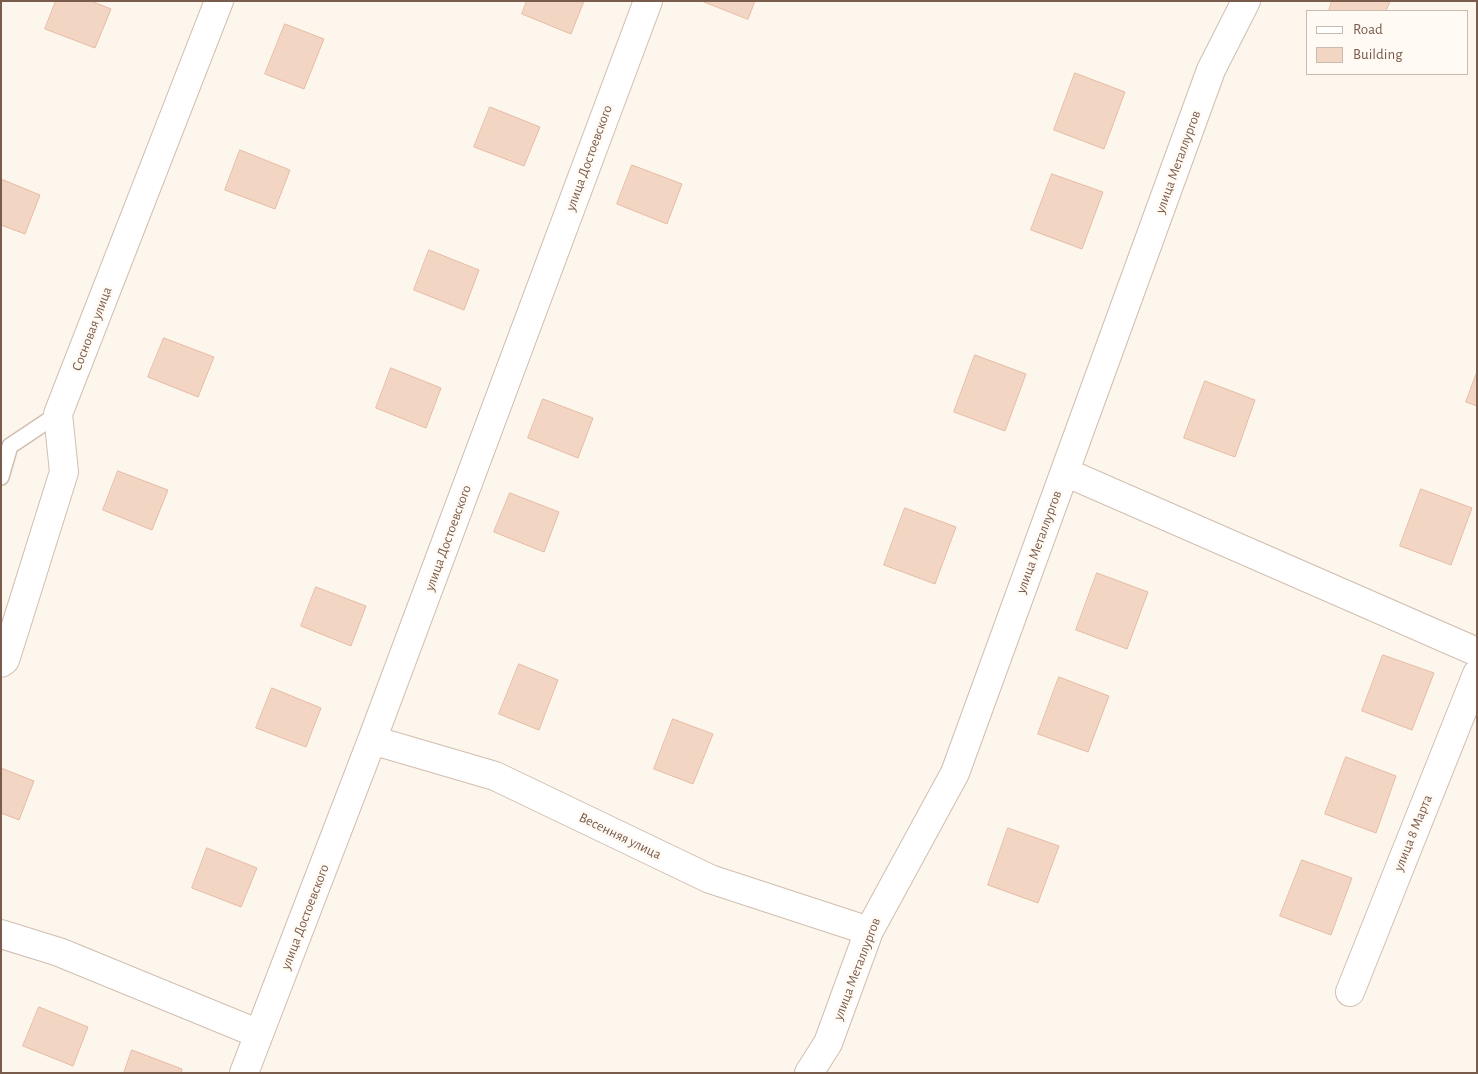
<!DOCTYPE html>
<meta charset="utf-8">
<style>
body{margin:0}
#map{position:relative;width:1478px;height:1074px;overflow:hidden;background:#fdf6ec;font-family:"Alegreya Sans",sans-serif}
canvas{display:block}
.frame{position:absolute;inset:0;border:2px solid #7a5c4d;pointer-events:none}
.legend{position:absolute;left:1306px;top:10px;width:162px;height:65px;box-sizing:border-box;background:#fffaf3;border:1px solid #cabbb1;margin:0;padding:6px 9px;list-style:none;font-size:15px;color:#7a5c4d}
.legend li{display:flex;align-items:center;gap:10px;height:25px}
.legend b{width:25px;border:1px solid #cabbb1}
</style>
<div id="map">
<canvas width="1478" height="1074"></canvas>
<div class="frame"></div>
<ul class="legend">
<li><b style="height:6px;background:#fff"></b>Road</li>
<li><b style="height:14px;background:#f3d5c3"></b>Building</li>
</ul>
</div>
<script>
const ctx = document.querySelector('canvas').getContext('2d');
ctx.lineJoin = 'round';
function fillPath(path, color) { ctx.fillStyle = color; ctx.fill(path, 'evenodd'); }
function strokePath(path, color, width, dash) { ctx.strokeStyle = color; ctx.lineWidth = width; ctx.lineCap = dash ? 'butt' : 'round'; ctx.setLineDash(dash || []); ctx.stroke(path); }
function label(font, color, halo, rows, align = 'center') {
  ctx.font = font + ' "Alegreya Sans",sans-serif'; ctx.lineWidth = 5; ctx.setLineDash([]); ctx.textBaseline = 'middle'; ctx.strokeStyle = halo; ctx.fillStyle = color; for (const [text, x, y, turn = 0] of rows) {
    ctx.save(); ctx.translate(x, y); ctx.rotate((+turn || 0) * Math.PI / 180); ctx.textAlign = isNaN(turn) ? turn : align; if (halo) ctx.strokeText(text, 0, 0); ctx.fillText(text, 0, 0); ctx.restore();
  }
}
const building = new Path2D(`
 M56,1h35l20,8 -16,39 -50,-19z
 M527,1h57l-13,33 -49,-20z
 M702,1h53l-7,18z
 M1332,1h58l-4,10h-57z
 M285,24l39,15 -20,50 -39,-15z
 M1075,73l50,19 -21,57 -50,-19z
 M490,107l50,20 -16,39 -50,-19z
 M240,150l50,20 -15,39 -50,-19z
 M632,165l50,19 -15,40 -50,-20z
 M1052,174l51,18 -21,57 -51,-19z
 M1,179l39,16 -15,39 -24,-9z
 M429,250l50,20 -15,40 -50,-20z
 M164,338l50,19 -16,40 -50,-20z
 M975,355l51,19 -21,57 -51,-19z
 M391,368l50,20 -15,40 -50,-20z
 M1477,372v34l-11,-4z
 M1205,381l50,19 -20,57 -51,-19z
 M543,399l50,19 -15,40 -50,-20z
 M118,471l50,19 -16,40 -49,-20z
 M1421,489l51,19 -21,57 -51,-19z
 M510,493l49,19 -15,40 -50,-20z
 M905,508l51,19 -21,57 -51,-19z
 M1097,573l51,19 -21,57 -51,-19z
 M316,587l50,19 -15,40 -50,-20z
 M1383,655l51,18 -22,57 -50,-19z
 M519,664l39,16 -19,50 -40,-16z
 M1059,677l50,19 -21,56 -50,-18z
 M272,688l49,20 -15,39 -50,-19z
 M673,719l40,15 -20,50 -39,-15z
 M1346,757l50,19 -20,57 -51,-19z
 M1,768l33,13 -15,39 -18,-7z
 M1008,828l51,18 -21,57 -50,-18z
 M207,848l50,20 -16,39 -49,-19z
 M1302,860l50,18 -21,57 -51,-19z
 M39,1007l49,20 -15,39 -50,-20z
 M132,1050l50,19 -1,4h-57z`);
fillPath(building, '#f3d5c3');
strokePath(building, '#e6bba3', 1);
const service = new Path2D(`
 M1,477l9,-31 48,-32`);
const minor = new Path2D(`
 M1065,472l412,180
 M1,663l4,-3 8,-25 51,-163 -6,-58 161,-413
 M372,740l123,36 215,103 159,52
 M1,934l58,18 200,82
 M1350,992l127,-318
 M244,1073l128,-333 276,-739
 M809,1073l19,-30 41,-112 86,-158 256,-703 35,-69`);
strokePath(service, '#d1beb0', 18);
strokePath(minor, '#d1beb0', 30);
strokePath(service, '#fff', 15);
strokePath(minor, '#fff', 28);
label('14px', '#7a5c4d', '#fffaf3', [
 ["улица Достоевского",589,158,-70],
 ["улица Металлургов",1178,162,-70],
 ["Сосновая улица",92,329,-69],
 ["улица Достоевского",448,538,-70],
 ["улица Металлургов",1039,542,-70],
 ["улица 8 Марта",1413,833,-68],
 ["Весенняя улица",620,836,26],
 ["улица Достоевского",305,917,-69],
 ["улица Металлургов",857,969,-69]
]);
</script>
